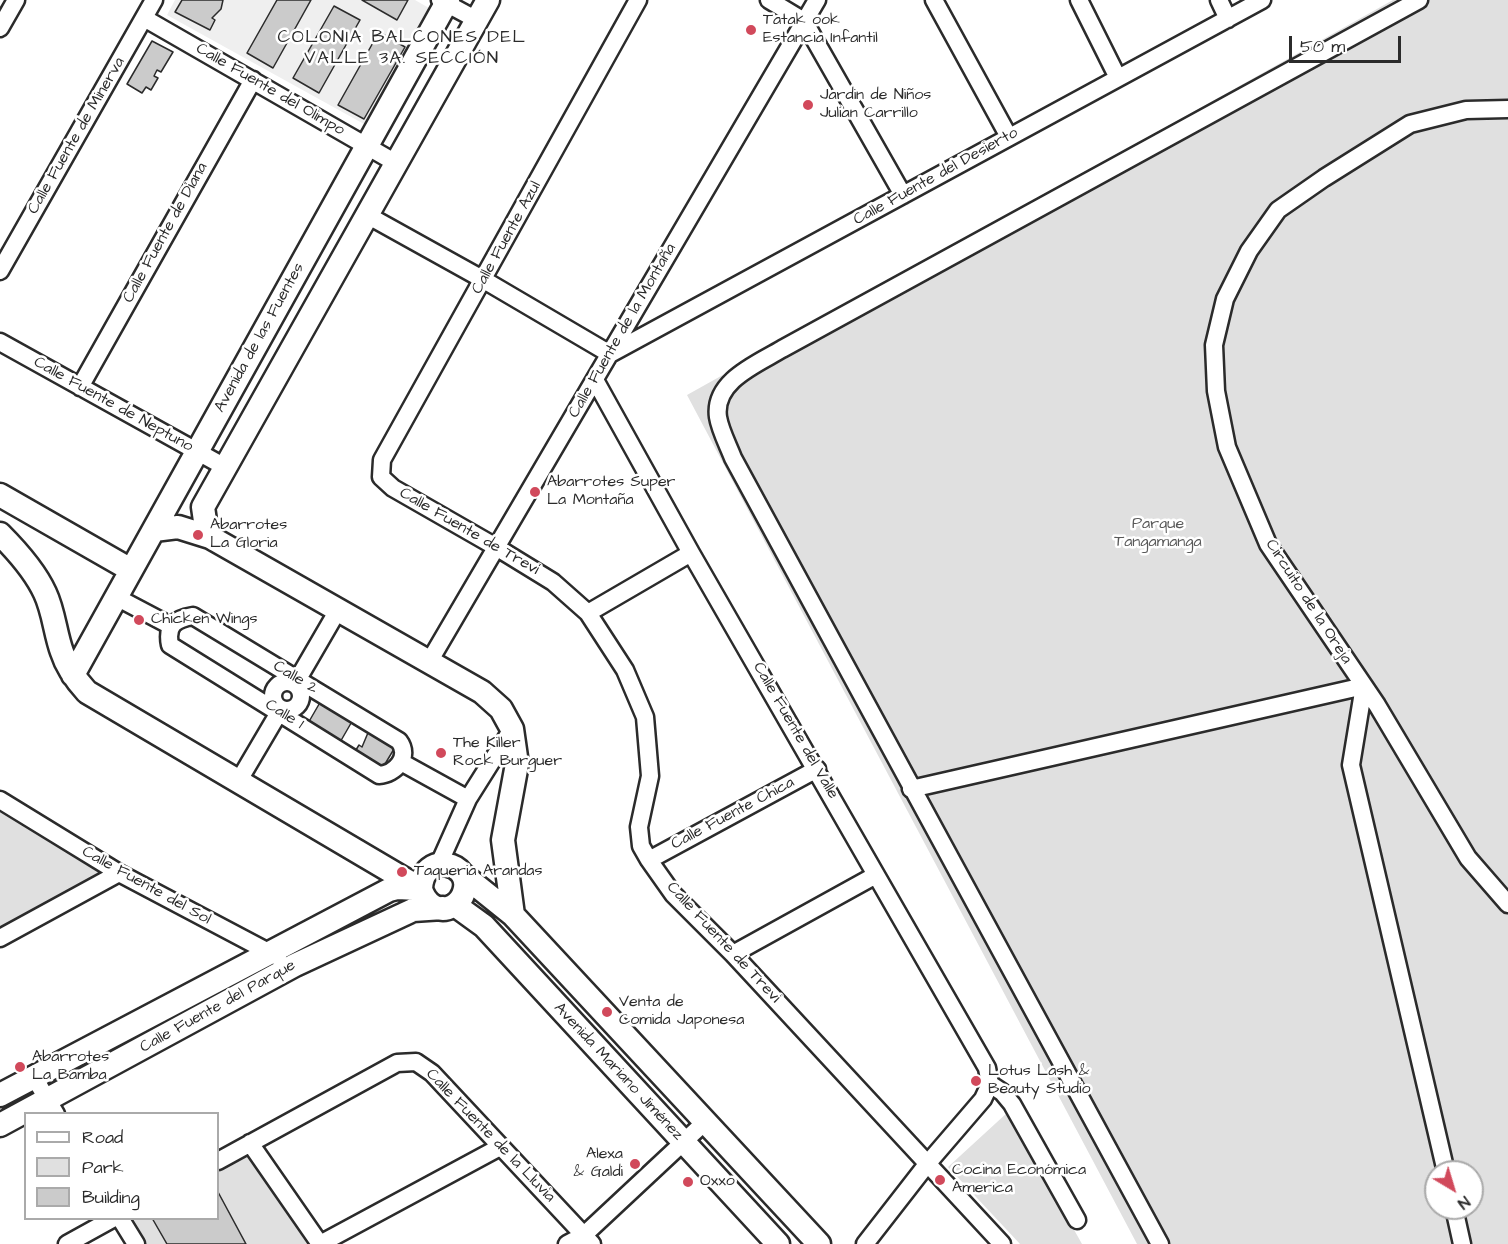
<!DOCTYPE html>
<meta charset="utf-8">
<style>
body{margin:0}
#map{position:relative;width:1508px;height:1244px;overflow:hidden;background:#fff;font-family:"Architects Daughter",sans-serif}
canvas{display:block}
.legend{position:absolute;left:24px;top:1112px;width:195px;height:108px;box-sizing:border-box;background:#fff;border:2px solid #aaa;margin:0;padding:8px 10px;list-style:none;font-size:18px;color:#2b2b2b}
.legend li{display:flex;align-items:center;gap:12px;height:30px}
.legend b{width:30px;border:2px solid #aaa}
.north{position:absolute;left:1424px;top:1160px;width:60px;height:60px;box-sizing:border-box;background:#fff;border:2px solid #aaa;border-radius:50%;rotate:142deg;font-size:16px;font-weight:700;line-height:24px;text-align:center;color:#2b2b2b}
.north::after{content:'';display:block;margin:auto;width:21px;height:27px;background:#d1495b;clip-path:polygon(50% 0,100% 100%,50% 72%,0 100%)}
.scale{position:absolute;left:1289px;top:36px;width:112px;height:27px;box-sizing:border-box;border:3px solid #2b2b2b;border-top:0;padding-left:8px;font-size:18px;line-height:21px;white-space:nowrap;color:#2b2b2b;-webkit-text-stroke:4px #fff;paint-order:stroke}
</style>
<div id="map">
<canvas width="1508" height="1244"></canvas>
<ul class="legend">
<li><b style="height:8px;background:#fff"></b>Road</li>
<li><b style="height:16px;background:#e0e0e0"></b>Park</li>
<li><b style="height:16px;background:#cbcbcb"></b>Building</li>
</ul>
<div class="north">N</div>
<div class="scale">50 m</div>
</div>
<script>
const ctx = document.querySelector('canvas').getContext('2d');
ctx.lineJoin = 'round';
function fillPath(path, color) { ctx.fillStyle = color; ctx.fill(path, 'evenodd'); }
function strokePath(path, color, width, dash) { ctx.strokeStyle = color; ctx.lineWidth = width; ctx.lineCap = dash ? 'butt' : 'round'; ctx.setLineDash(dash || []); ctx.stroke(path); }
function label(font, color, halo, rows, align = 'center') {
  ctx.font = font + ' "Architects Daughter",sans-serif'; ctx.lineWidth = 5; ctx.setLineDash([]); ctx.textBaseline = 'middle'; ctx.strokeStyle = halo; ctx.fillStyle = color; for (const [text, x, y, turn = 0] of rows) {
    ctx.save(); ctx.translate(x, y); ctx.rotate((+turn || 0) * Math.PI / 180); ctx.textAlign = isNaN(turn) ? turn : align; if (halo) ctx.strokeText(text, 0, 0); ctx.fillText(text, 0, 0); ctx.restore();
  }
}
fillPath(new Path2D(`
 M175,0h240l14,8 -65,116 -197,-109z`), '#efefef');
fillPath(new Path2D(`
 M1393,0h115v1244h-371l-450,-849zM1436,1172h36v36h-36z
 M0,800l119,73 -119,65z
 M1008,1112l74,132h-62l-72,-77z
 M250,1143l70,101h-184l-16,-25 98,-1v-57z`), '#e0e0e0');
const building = new Path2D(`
 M182,0h41l-2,9 -9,9 3,2 -5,10 -35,-18z
 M277,0h34l-38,68 -26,-15z
 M362,0h46l-11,20z
 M334,6l26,14 -41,73 -26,-15z
 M379,32l26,15 -41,72 -26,-14z
 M152,41l21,11 -12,20 -4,-2 -3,6 4,2 -7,12 -5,-3 -4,6 -15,-9z
 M322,699l32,19 -15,26 -32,-19z
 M370,728l27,16 -15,25 -28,-16 5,-8 3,2z
 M218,1192l28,52h-79l-15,-26h66z`);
fillPath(building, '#cbcbcb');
strokePath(building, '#2b2b2b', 1.5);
const street = new Path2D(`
 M440,0l37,20
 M638,0l-256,460 -1,17 12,11 103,59 57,35 35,31 37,57 20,47 5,59 -11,51 2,19 8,14 24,34 60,60 269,290
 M769,0l35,21 99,174
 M934,0l75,137
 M1079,0l39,78
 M1219,0l9,19
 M144,18l252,145
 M0,28l16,-28
 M1508,109l-42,1 -56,14 -86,54 -46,32 -29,41 -24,48 -11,46 2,46 11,56 41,97 109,161 91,153 40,46
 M367,215l117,65 126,74 652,-354
 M0,271l154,-271
 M0,342l225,125
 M595,380l96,173 296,515 3,16 -7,15 -55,64 -63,81
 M80,387l173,-307
 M116,597l55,29
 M588,613l103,-60
 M193,616l206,125c12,16 -4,33 -20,34l-209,-130c-4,-20 5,-26 23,-29z
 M429,662l388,-662
 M273 696a14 14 0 1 1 28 0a14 14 0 1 1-28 0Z
 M295,684l43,-74
 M401,762l67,37
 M238,782l43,-73
 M911,789l453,-103 -13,79 95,407
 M0,800l119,73 159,84
 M649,860l168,-91
 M439,864l29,-65 44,-70
 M0,938l119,-65
 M733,954l143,-79
 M34,1077l22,37
 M990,1084l12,8 10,12 65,116
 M250,1143l70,101
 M218,1161l179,-98 19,-1 16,11 160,171
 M1454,1208l8,36
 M120,1218l16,26
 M67,1244l47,-26
 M320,1244l180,-97
 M567,1244l17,-9 121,-113
 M1160,1244l-427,-786c-5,-13 -13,-28 -15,-41 -5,-36 39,-53 64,-68l637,-349`);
const secondary = new Path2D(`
 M0,495l131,75
 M154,530l24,-3 32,10 272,155 19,17 11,20 5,35 -14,76 10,75
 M0,534c17,17 35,37 45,59 9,19 10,40 17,59 5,16 14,28 25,40l334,197c4,14 17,25 32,17 5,-3 9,-7 11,-14 10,-30 -42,-42 -43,-3
 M210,537l-5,-16 -2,-14 285,-507
 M73,675l375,-675
 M462,874l51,41 306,329
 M455,905l29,21 294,318
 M0,1095l389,-205 8,-2 22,1
 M0,1125l295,-160 118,-55 30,-2`);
strokePath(street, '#2b2b2b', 21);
strokePath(secondary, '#2b2b2b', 27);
strokePath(street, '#fff', 16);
strokePath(secondary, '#fff', 22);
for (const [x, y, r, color] of [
 [751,30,6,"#d1495b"],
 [808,105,6,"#d1495b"],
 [535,492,6,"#d1495b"],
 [198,535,6,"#d1495b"],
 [139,620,6,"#d1495b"],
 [441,753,6,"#d1495b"],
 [402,872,6,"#d1495b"],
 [607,1012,6,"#d1495b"],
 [20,1067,6,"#d1495b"],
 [976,1081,6,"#d1495b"],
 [635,1164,6,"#d1495b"],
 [940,1180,6,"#d1495b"],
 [688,1182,6,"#d1495b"]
]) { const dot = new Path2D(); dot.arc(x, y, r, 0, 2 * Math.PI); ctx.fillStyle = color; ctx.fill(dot); strokePath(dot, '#fff', 2); }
label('16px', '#2b2b2b', '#fff', [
 ["Tatak ook",763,21],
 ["Estancia Infantil",763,39],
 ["Jardin de Niños",820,96],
 ["Julian Carrillo",820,114],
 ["Abarrotes Super",547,483],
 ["La Montaña",547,501],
 ["Abarrotes",210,526],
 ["La Gloria",210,544],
 ["Chicken Wings",151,620],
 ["The Killer",453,744],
 ["Rock Burguer",453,762],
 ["Taqueria Arandas",414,872],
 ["Venta de",619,1003],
 ["Comida Japonesa",619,1021],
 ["Abarrotes",32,1058],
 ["La Bamba",32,1076],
 ["Lotus Lash &",988,1072],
 ["Beauty Studio",988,1090],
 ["Alexa",623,1155,"right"],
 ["& Galdi",623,1173,"right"],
 ["Cocina Económica",952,1171],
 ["America",952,1189],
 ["Oxxo",700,1182]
], 'left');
label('16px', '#2b2b2b', '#fff', [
 ["Calle Fuente del Olimpo",270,90,30],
 ["Calle Fuente de Minerva",77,136,-60],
 ["Calle Fuente del Desierto",936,177,-29],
 ["Calle Fuente de Diana",166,233,-61],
 ["Calle Fuente Azul",507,238,-61],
 ["Calle Fuente de la Montaña",623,331,-60],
 ["Avenida de las Fuentes",260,338,-61],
 ["Calle Fuente de Neptuno",113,405,29],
 ["Calle Fuente de Trevi",469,532,30],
 ["Circuito de la Oreja",1308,602,57],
 ["Calle 2",295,678,31],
 ["Calle 1",284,715,32],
 ["Calle Fuente del Valle",795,731,60],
 ["Calle Fuente Chica",733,814,-28],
 ["Calle Fuente del Sol",146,886,29],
 ["Calle Fuente de Trevi",723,943,47],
 ["Calle Fuente del Parque",218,1007,-29],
 ["Avenida Mariano Jiménez",618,1072,47],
 ["Calle Fuente de la Lluvia",490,1136,46]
]);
label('16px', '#585858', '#fff', [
 ["Parque",1158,525],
 ["Tangamanga",1158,543]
]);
ctx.letterSpacing = '1.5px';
label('18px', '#2b2b2b', '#fff', [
 ["COLONIA BALCONES DEL",402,38],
 ["VALLE 3A. SECCIÓN",402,59]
]);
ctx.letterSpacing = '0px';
</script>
